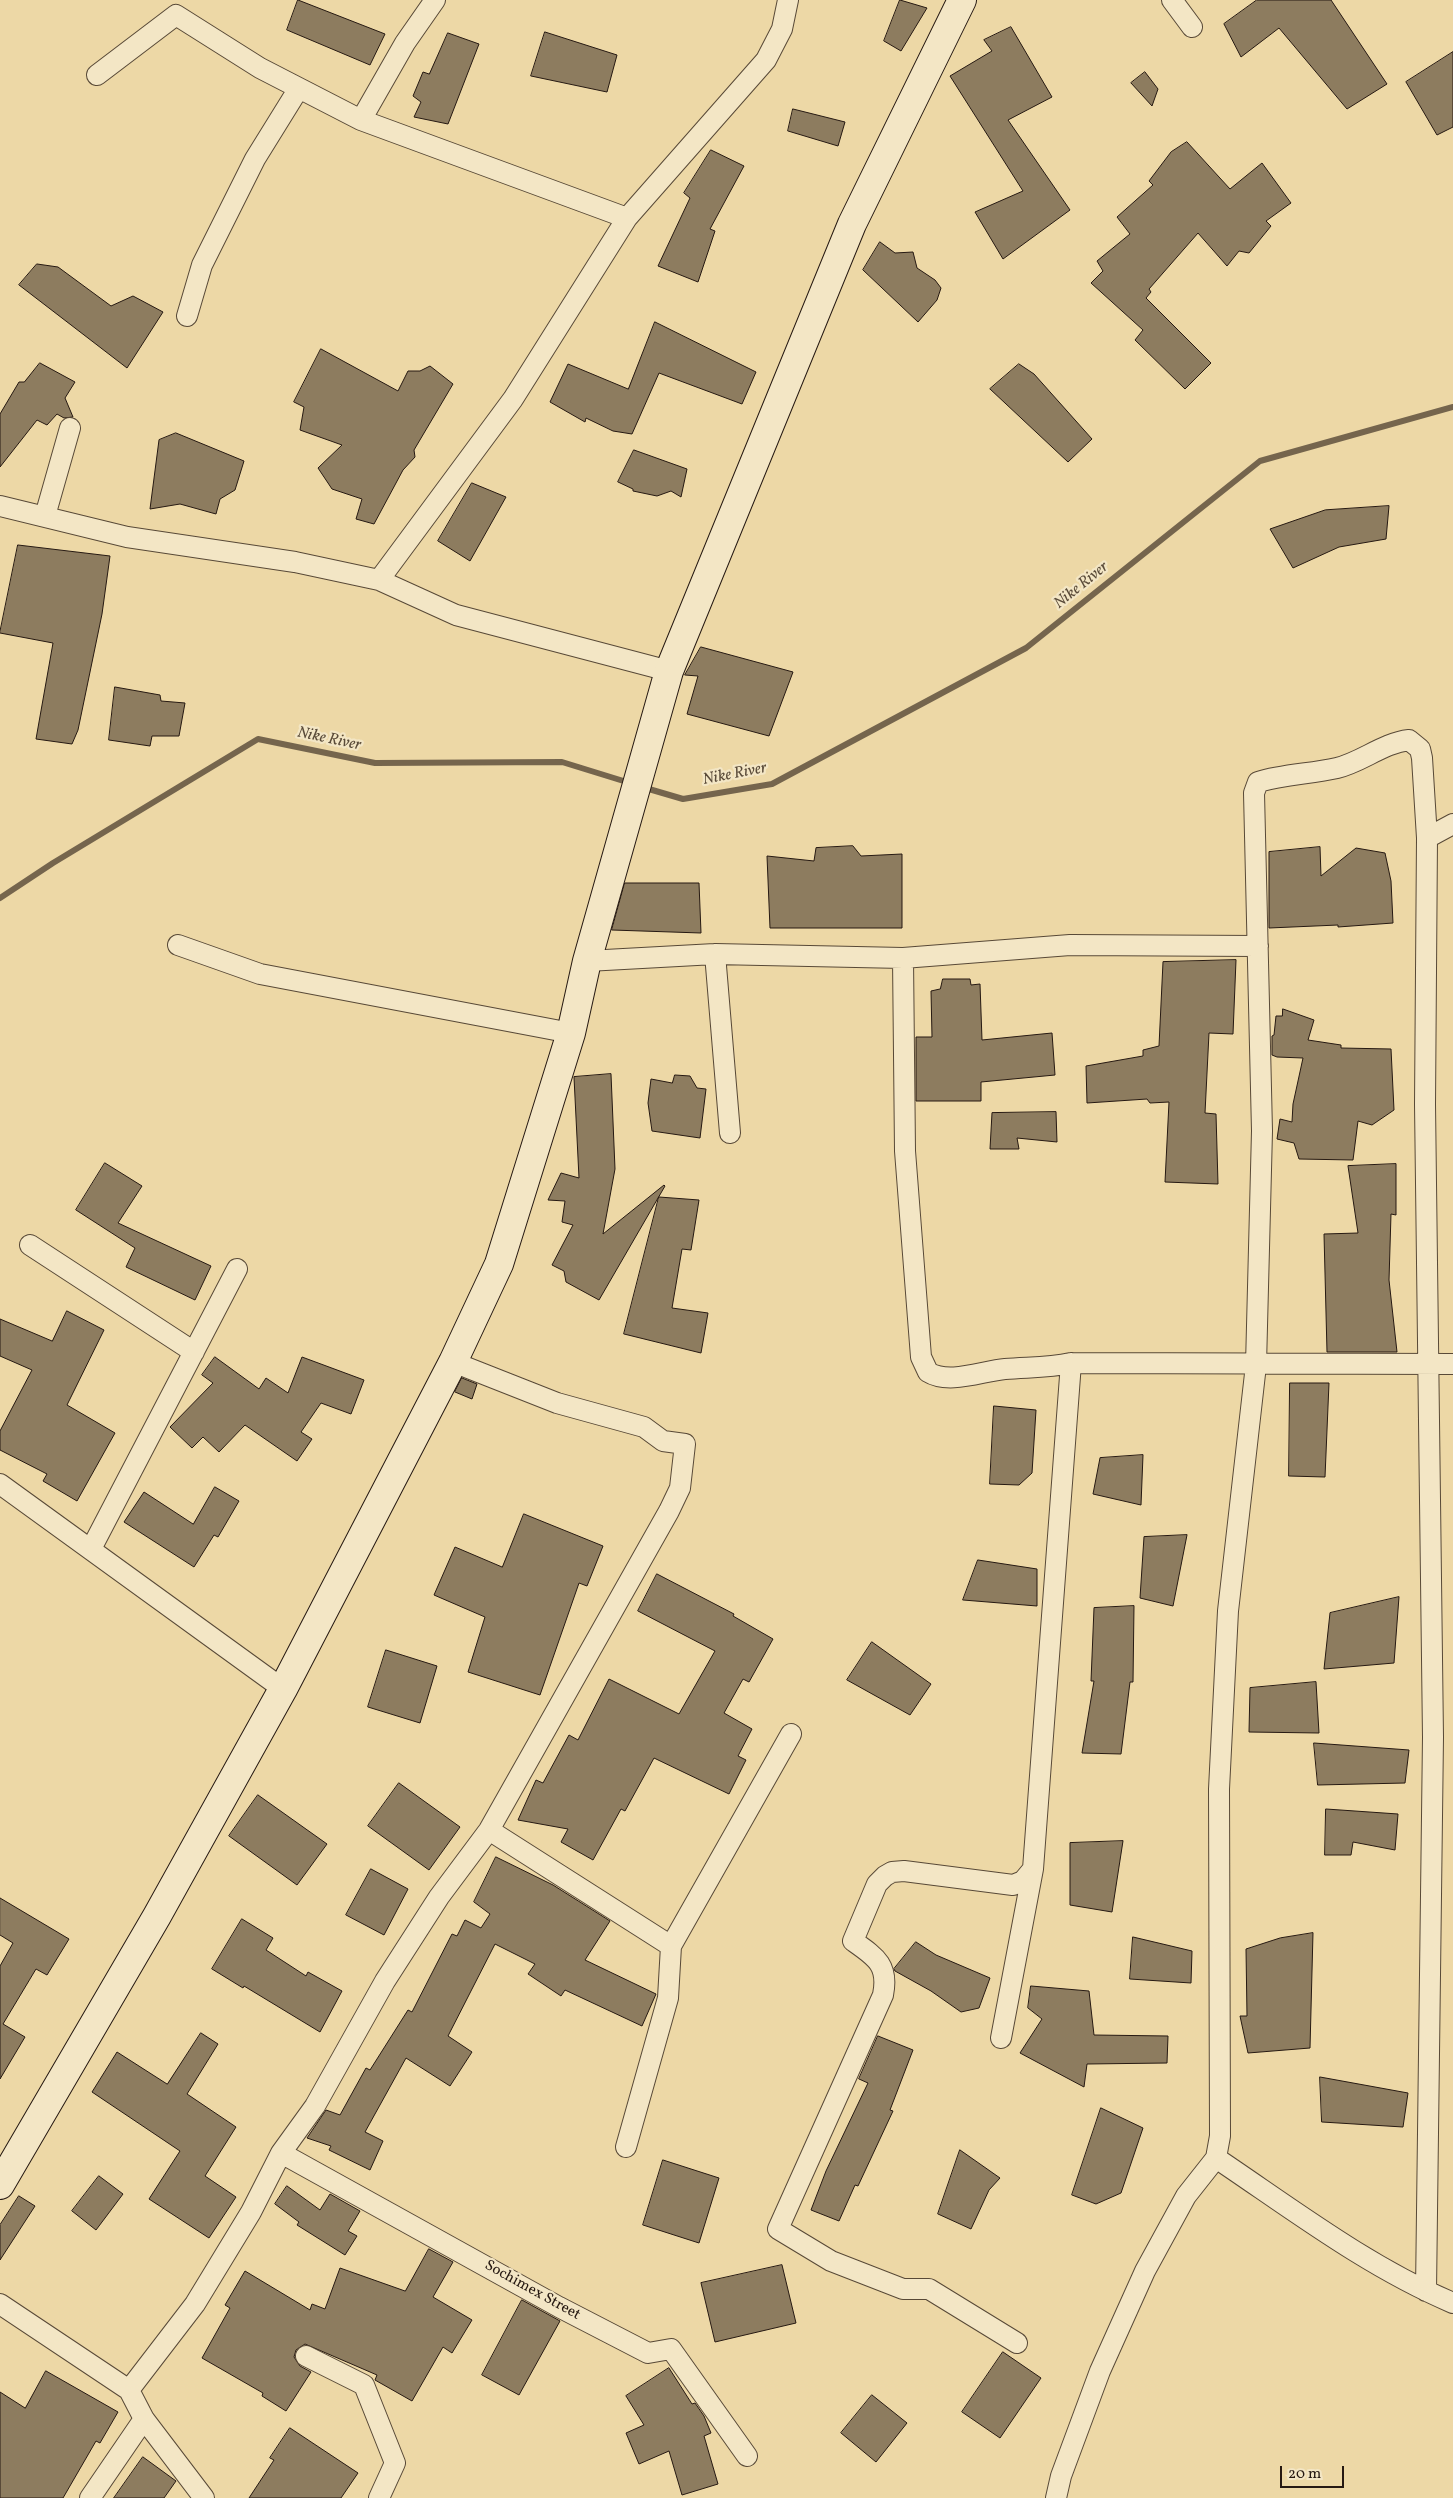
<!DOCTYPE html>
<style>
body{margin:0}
#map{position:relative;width:1453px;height:2498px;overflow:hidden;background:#edd8a6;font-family:Vollkorn,serif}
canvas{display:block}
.scale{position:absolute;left:1280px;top:2466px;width:64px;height:22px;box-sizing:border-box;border:2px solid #261912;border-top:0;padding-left:6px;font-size:15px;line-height:18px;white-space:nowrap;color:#261912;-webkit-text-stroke:4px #f3e6c5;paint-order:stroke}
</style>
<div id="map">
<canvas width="1453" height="2498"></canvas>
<div class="scale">20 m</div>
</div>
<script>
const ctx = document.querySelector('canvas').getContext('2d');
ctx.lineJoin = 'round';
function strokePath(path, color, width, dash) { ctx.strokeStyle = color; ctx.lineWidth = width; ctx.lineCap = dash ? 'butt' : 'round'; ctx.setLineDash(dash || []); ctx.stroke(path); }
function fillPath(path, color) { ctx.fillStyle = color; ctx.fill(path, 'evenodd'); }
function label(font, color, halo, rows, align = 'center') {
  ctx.font = font + ' Vollkorn,serif'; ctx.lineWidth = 4.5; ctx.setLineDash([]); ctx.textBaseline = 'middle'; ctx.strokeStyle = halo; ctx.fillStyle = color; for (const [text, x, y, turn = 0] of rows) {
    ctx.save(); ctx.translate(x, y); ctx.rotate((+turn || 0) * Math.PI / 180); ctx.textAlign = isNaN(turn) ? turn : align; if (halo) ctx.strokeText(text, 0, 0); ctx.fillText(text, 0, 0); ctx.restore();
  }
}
strokePath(new Path2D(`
 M642,787l41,12 89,-15 254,-136 234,-187 193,-54
 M0,898l53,-35 205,-124 117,24 187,-1 68,21`), '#75654d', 6);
const building = new Path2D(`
 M298,0l87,34 -15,31 -83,-35z
 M900,0l27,8 -26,43 -17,-10z
 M1257,0h74l56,84 -40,25 -68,-81 -38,29 -17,-33z
 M1011,27l41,70 -44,23 62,90 -67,49 -28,-47 48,-21 -73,-115 42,-25 -8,-11z
 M545,32l72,23 -10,37 -76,-16z
 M448,33l31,11 -31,80 -34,-7 7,-15 -8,-6 10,-24 6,2z
 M1453,52v75l-16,8 -31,-53z
 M1145,72l13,17 -6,17 -21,-23z
 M793,109l52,13 -7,24 -50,-15z
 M1187,142l43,47 32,-26 29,40 -25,18 5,5 -22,27 -10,-2 -12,15 -29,-33 -49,56 2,3 -5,6 65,65 -26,26 -50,-49 8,-10 -52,-47 12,-12 -6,-10 33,-27 -13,-17 36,-32 -4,-4 22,-29z
 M711,150l33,16 -34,63 5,2 -17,51 -40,-16 32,-68 -6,-5z
 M880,242l15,11 18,-1 4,16 18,12 6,8 -4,12 -19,22 -55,-52z
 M37,264l21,3 53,39 22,-10 30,16 -36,56 -108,-83z
 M655,322l101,50 -14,32 -83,-31 -27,61 -19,-3 -27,-13 -1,4 -35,-20 18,-38 60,25z
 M321,349l77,42 10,-20h12l10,-5 23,18 -39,66 1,7 -12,13 -29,54 -18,-5 6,-20 -30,-10 -14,-21 24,-23 -42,-15 4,-23 -10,-5z
 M40,363l35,19 -10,16 8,19 -9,1 -7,-4 -10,11 -10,-5 -37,47v-53l19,-32h5z
 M1019,364l15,10 58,65 -24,23 -78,-73z
 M176,433l68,28 -9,29 -15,9 -4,15 -36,-10 -30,5 9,-69z
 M634,450l53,19 -6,28 -10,-6 -14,5 -24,-5v-2l-15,-7z
 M472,483l34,14 -36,64 -32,-20z
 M1389,506l-3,33 -47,8 -46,21 -23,-39 55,-19z
 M18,545l92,11 -8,58 -24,116 -6,14 -36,-5 17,-96 -53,-10z
 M701,647l92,25 -24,64 -82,-22 11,-38 -13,-1z
 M115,687l45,8 1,6 24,2 -6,33h-27l-2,10 -41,-6z
 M853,846l8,10 41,-2v74h-132l-3,-72 47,5 2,-13z
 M1320,847l1,29 35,-28 29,5 6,28 2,42 -55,4v-2l-69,3v-76z
 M625,883h74l2,50 -89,-3z
 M1236,960l-3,74 -24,-1 -4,80 11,1 2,70 -53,-2 4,-80 -19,1 -3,-4 -60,4 -1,-37 57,-10v-6l16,-4 4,-84z
 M943,979h27l1,6 9,-1 2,56 70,-7 3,42 -74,7v19h-65v-64h16l-1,-46 9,-2z
 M1283,1009l31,11 -6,20 33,5v3l50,1 3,61 -22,15 -14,-4 -5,39 -54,-1 -5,-16 -17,-4 3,-20 12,3 1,-18 10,-46 -26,-1 -5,-2v-19l2,-1 2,-19h6z
 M611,1074l4,95 -12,65 61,-49 1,1 -66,114 -33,-18 -2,-11 -12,-6 21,-40 -11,-3 3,-21 -17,-1 13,-27 18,5 -5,-101z
 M675,1075l15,1 7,12 9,1 -6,49 -48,-7 -4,-28 3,-24 21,4z
 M1056,1112l1,30 -40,-4 2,11h-29l2,-36z
 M105,1163l37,23 -24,37 93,43 -16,34 -69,-33 9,-19 -59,-38z
 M1396,1164v51l-5,-1 -2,66 8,72h-70l-3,-118 34,-1 -10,-67z
 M659,1197l40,3 -8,50 -9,-1 -10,59 36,5 -7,40 -77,-19z
 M67,1311l37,19 -37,75 48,28 -38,68 -34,-20 4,-7 -47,-24v-19l32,-61 -32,-14v-37l52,22z
 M215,1357l44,32 7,-11 22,15 14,-36 62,23 -13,34 -30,-11 -20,29 11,7 -15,22 -52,-36 -26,27 -16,-15 -11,11 -22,-21 43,-44 -11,-8z
 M462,1378l15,6 -5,15 -17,-7z
 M1290,1383h39l-4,94 -36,-1z
 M994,1406l42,4 -4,63 -13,12 -29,-1z
 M1143,1455l-2,50 -48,-11 7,-36z
 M215,1487l24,14 -21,36 -4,-2 -20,32 -70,-45 20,-30 49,32z
 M524,1514l79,32 -16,40 -8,-3 -39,112 -72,-23 17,-55 -51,-22 21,-48 47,20z
 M1187,1535l-14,71 -33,-8 4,-61z
 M978,1560l59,9v37l-74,-6z
 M657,1574l77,40 -1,2 40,23 -24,43 -6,-3 -19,34 28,16 -14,27 8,4 -17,34 -75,-36 -29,53 -4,-2 -28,51 -32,-18 7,-13 -50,-9 18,-40 7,3 26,-48 9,5 31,-61 70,35 36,-63 -77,-40z
 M1399,1597l-5,66 -70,6 6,-56z
 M1134,1606l-1,76h-3l-9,72 -39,-1 12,-72h-3l3,-73z
 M872,1642l59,42 -21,31 -63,-35z
 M386,1650l51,16 -17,57 -52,-16z
 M1316,1682l3,51 -70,-1 1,-44z
 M1314,1743l95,7 -4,33 -87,2z
 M399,1783l61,44 -31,43 -61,-44z
 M258,1795l69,49 -30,41 -68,-49z
 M1326,1809l72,5 -3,36 -42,-8 -2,13h-26z
 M1123,1841l-11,71 -42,-7v-62z
 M496,1857l57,28 57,36 -25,39 71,34 -14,32 -77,-36 -4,6 -33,-22 7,-10 -40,-20 -47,92 24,16 -22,34 -44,-28 -41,74 18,9 -13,29 -41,-20 2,-4 -24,-8 19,-28 14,5 26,-47 4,2 38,-60 4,2 40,-78 5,2 8,-16 16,8 9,-14 -16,-12z
 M371,1869l37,20 -24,46 -38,-20z
 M0,1898l69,41 -22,36 -11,-6 -33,55 22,13 -25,42v-113l13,-23 -13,-8z
 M242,1919l31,19 -7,12 40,26 2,-4 34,19 -22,41 -76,-46 -1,2 -31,-19z
 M1313,1933l-3,115 -62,5 -8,-37h7l-1,-67 34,-11z
 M1133,1937l59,14 -1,32 -61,-4z
 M916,1942l20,13 54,23 -11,30 -18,4 -30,-21 -36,-20 -1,-2z
 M1031,1986l58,5 5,44 74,1 -1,27 -80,1 -3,23 -64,-34 22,-34 -14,-11z
 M201,2033l17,11 -31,50 49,33 -31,49 31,21 -27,41 -60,-39 31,-48 -88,-59 25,-40 50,32z
 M878,2036l35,14 -23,60 3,1 -35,75 -3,-1 -16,36 -28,-11 15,-39 42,-88 -9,-4z
 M1320,2077l88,16 -5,34 -81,-5z
 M1101,2108l42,20 -22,65 -25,11 -24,-9z
 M960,2150l40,28 -11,12 -18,39 -33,-15z
 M663,2160l56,18 -20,65 -56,-18z
 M99,2176l24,18 -27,36 -24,-19z
 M287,2186l33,24 10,-16 30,17 -12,20 9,5 -12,19 -48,-30 2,-3 -24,-18z
 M19,2196l16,10 -35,54v-35z
 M429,2249l24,13 -20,35 39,23 -20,33 -9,-6 -31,54 -37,-21 2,-5 -72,-31 -9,6 -2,7 6,9 11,6 -25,39 -24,-15 1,-3 -61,-35 28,-50 -5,-3 20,-34 65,39 2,-6 13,5 15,-41 65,23z
 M782,2265l14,58 -81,19 -14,-59z
 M522,2300l38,21 -41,74 -37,-20z
 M1003,2352l38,26 -41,60 -38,-26z
 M669,2368l23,36 3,-1 9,13 7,17 -7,3 14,48 -36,11 -13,-44 -30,13 -13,-31 18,-8 -18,-29z
 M46,2371l72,41 -18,31 -4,-2 -33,57h-63v-106l25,16z
 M872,2395l35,28 -31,39 -35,-29z
 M290,2428l68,45 -17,25h-92l25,-38 -4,-2z
 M143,2457l33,24 -12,17h-50z`);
fillPath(building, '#8d7c5f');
strokePath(building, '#261912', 1);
const street = new Path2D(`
 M1172,0l20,27
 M97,75l79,-60 84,53 101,52 266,98
 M361,120l44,-77 30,-43
 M187,316l15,-51 53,-106 44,-71
 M0,506l127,31 168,25 84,18 77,35 213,56
 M45,516l25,-88
 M379,580l134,-181 114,-181 139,-158 16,-31 6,-29
 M1427,838l26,-14
 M178,945l82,29 311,59
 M715,954l15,179
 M903,958l2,193 16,206 7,15c21,13 54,-1 77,-3 22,-2 43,-1 66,-6l382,1
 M587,961l128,-7 188,4 167,-13 188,1
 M30,1245l164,107
 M0,1484l283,205
 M91,1549l146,-280
 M489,1830l182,116
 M1001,2038l32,-169
 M626,2147l42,-149 3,-52 120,-212
 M281,2153l278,154 89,46 23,-4 76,107
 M1216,2158c76,51 152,109 237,145
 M0,2304l129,86 15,29 60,79
 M1017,2343l-88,-54h-26l-72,-28 -53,-32 105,-234c6,-30 -7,-38 -30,-54l24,-57 8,-8 7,-4 12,-1 109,14 10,-4 10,-12 38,-506
 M306,2356l58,29 31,78 -16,35
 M129,2390l66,-86 56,-92 30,-59 34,-47 70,-125 54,-84 50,-67 180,-319 11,-23 5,-44 -22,-3 -19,-14 -87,-24 -104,-41
 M90,2498l54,-79
 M1056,2498l5,-22 39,-105 45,-100 41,-75 30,-38 4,-22 -1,-347 9,-178 28,-246 6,-234 -8,-338 4,-11c26,-8 53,-8 79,-14 25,-6 46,-25 72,-28l11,9 2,9 5,80 -2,266 8,633 -7,554`);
const secondary = new Path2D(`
 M0,2185l157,-269 126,-227 170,-327 46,-98 72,-231 16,-72 82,-290 183,-447 110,-224`);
strokePath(street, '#584937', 22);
strokePath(secondary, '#261912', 30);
strokePath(street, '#f3e6c5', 20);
strokePath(secondary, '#f3e6c5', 28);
label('15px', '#261912', '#f3e6c5', [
 ["Sochimex Street",532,2291,29]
]);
label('italic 16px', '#5a4b39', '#f3e6c5', [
 ["Nike River",1082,586,-39],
 ["Nike River",329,740,12],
 ["Nike River",735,775,-11]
]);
</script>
